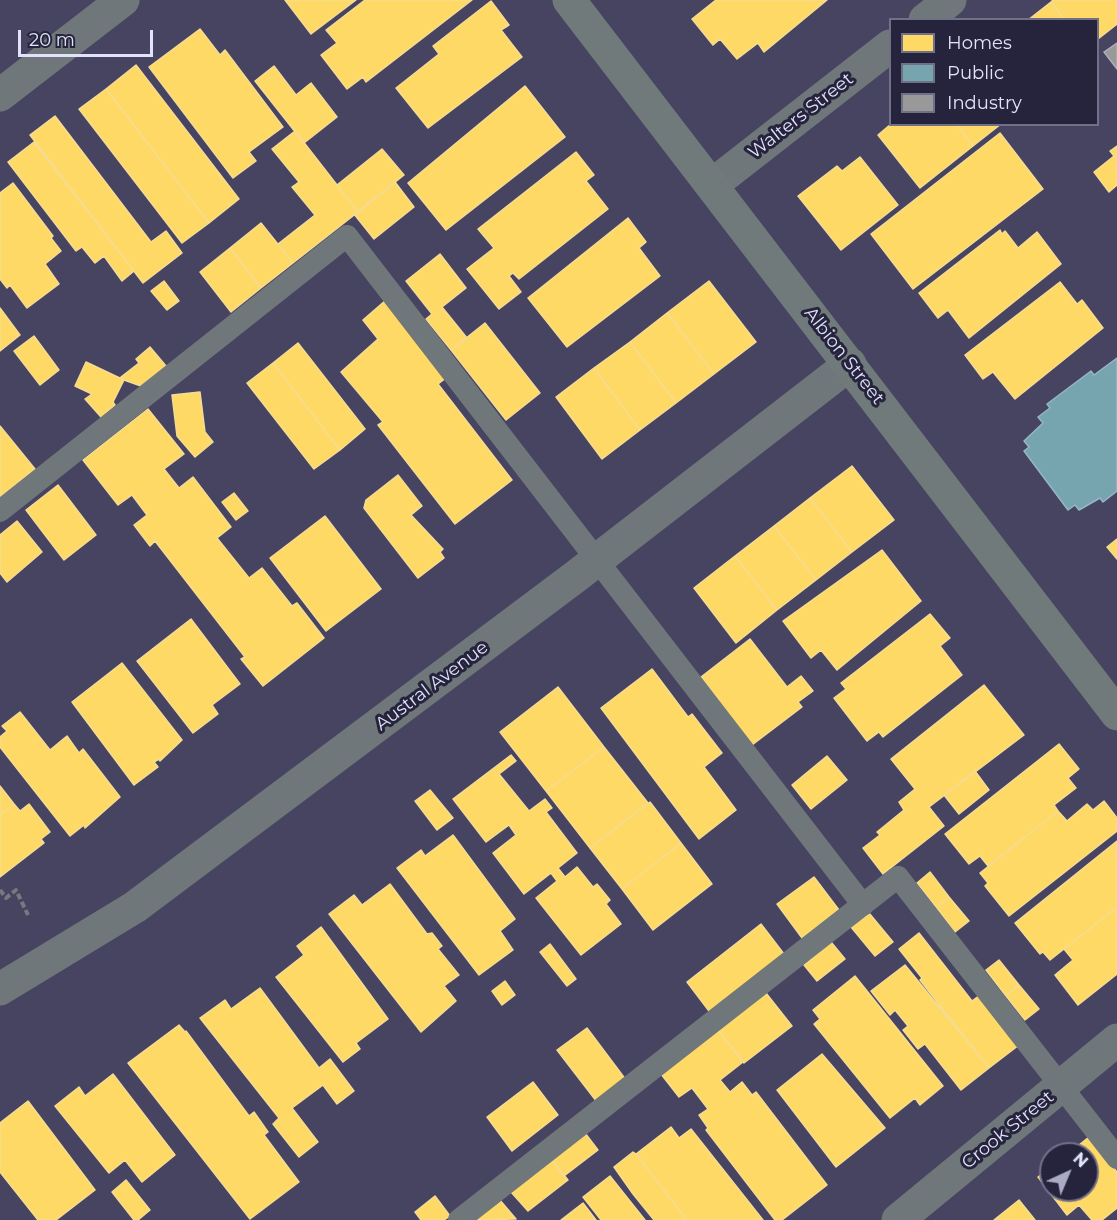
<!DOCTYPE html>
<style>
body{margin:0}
#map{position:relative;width:1117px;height:1220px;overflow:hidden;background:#474461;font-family:Montserrat,sans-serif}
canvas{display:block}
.legend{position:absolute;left:889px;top:18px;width:210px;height:108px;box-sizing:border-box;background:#26243c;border:2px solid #717089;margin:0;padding:8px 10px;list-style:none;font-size:18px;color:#e2e2fc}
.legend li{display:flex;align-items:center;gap:12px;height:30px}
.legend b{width:30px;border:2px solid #717089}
.north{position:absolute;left:1039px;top:1142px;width:60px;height:60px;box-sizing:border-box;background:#26243c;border:2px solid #717089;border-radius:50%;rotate:44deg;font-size:16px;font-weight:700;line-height:24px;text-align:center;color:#e2e2fc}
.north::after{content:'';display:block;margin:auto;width:21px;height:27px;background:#acabc6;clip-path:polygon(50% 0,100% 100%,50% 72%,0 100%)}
.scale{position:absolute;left:18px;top:30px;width:135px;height:27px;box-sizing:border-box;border:3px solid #e2e2fc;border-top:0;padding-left:8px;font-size:18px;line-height:21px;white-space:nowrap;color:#e2e2fc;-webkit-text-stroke:4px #26243c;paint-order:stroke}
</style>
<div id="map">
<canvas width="1117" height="1220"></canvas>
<ul class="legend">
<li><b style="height:16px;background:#ffd966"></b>Homes</li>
<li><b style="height:16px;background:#76a5af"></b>Public</li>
<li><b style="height:16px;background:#999"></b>Industry</li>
</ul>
<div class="north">N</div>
<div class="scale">20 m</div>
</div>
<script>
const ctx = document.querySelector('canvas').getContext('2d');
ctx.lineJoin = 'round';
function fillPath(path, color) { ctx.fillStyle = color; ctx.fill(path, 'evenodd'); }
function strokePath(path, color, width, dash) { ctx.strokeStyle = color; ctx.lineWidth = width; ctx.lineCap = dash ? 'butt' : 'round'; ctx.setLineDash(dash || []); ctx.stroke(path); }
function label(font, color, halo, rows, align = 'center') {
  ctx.font = font + ' Montserrat,sans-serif'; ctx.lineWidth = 6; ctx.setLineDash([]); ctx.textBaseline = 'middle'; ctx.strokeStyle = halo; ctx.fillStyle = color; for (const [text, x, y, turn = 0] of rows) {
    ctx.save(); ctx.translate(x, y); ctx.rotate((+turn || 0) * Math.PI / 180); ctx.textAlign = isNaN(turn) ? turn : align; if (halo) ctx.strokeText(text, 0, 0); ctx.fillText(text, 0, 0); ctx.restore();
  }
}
const homes = new Path2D(`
 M285,0h71l-45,34z
 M365,0h107l-106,82 -3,-5 -16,12 -26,-34 16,-12 -11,-13z
 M716,0h111l-63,52 -6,-9 -21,16 -17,-20 -7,6 -21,-26z
 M1053,0h64v24l-19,15v-19h-33l-14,-18z
 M491,1l18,24 -8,5 21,27 -94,71 -32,-40 43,-34 -6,-8z
 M1051,2l14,18h-37z
 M200,29l20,26 5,-5 58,77 -34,25 7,9 -23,17 -84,-111z
 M136,65l103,134 -30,24 -103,-134z
 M274,66l22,29 15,-12 26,34 -33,26 -49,-62z
 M525,86l40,51 -119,93 -38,-47z
 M106,89l103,134 -27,20 -103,-134z
 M55,116l96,126 15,-11 16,22 -39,30 -113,-148z
 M891,124h65l17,22 -53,42 -42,-53z
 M956,124h45l-28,22z
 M295,131l63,81 -65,51 -15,-19 37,-29 -23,-28 7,-5 -27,-33z
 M1000,133l43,56 -130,100 -42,-55z
 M34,142l100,129 -12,10 -18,-25 -9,7 -13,-16 -6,4 -68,-89z
 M1117,146v39l-8,7 -15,-20 20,-16 -4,-5z
 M382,149l22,26 -46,37 -21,-27z
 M576,152l18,23 -8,6 22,28 -89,70 -6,-6 -4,3 12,16 -22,17 -32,-40 27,-21 -16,-19z
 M860,157l38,48 -57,45 -43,-54 39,-30 5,5z
 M395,182l19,25 -40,32 -20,-25z
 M13,183l40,53 -2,2 10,13 -16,13 14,20 -32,24 -17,-23 -3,3 -7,-9v-86z
 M628,218l18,24 -7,6 21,28 -93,71 -39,-49z
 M261,223l32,40 -32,25 -31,-40z
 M1000,230l2,4 3,-3 13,17 19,-16 24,32 -92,74 -21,-28 -10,8 -19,-25z
 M230,248l31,40 -30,24 -31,-40z
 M440,254l26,34 -24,19 25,31 -16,12 -25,-31 6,-5 -26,-33z
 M164,281l15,20 -12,9 -16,-19z
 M709,281l47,61 -42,32 -47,-61z
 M1060,282l17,22 5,-4 21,28 -88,71 -22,-27 -10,7 -18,-24z
 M386,300l60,78 -8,6 74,96 -57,44 -77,-99 5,-3 -42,-50 37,-33 -15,-19z
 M0,308l20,27 -20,16z
 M667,313l47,61 -38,29 -46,-61z
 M485,323l55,70 -34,27 -55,-70z
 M34,336l25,34 -19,15 -26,-34z
 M630,342l46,61 -36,27 -46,-62z
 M298,343l67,86 -25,21 -67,-87z
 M150,347l16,19 -25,20 -17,-6 -3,-3 18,-14 -3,-4z
 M86,362l38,18 -11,22 2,3 -14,12 -16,-18 7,-5 -17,-8z
 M273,363l67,87 -26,19 -67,-86z
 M594,368l46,62 -38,29 -46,-62z
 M200,392l5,40 8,10 -18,15 -18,-21 -5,-41z
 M148,409l36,45 -20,15 15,19 14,-11 38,50 -14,11 32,40 13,-10 30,38 5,-3 27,35 -61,48 -22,-27 4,-2 -90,-116 -5,5 -16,-21 13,-10 -15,-20 -14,10 -35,-45z
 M0,426l35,43 -35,28z
 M852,466l42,54 -42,32 -42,-54z
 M398,475l24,31 -11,9 32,34 -3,3 4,6 -26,20 -54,-70 2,-8z
 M58,485l38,50 -32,25 -38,-50z
 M234,493l14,18 -12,9 -14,-18z
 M810,498l42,54 -36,28 -42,-54z
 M325,516l56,73 -55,42 -56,-73z
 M17,521l25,31 -35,30 -7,-9v-38z
 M774,526l42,54 -39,30 -42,-54z
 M1117,539v20l-10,-12z
 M882,550l39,51 -84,69 -16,-20 -10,8 -28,-37z
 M735,556l42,54 -41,33 -42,-55z
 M930,614l20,24 -10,8 22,29 -79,62 -4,-5 -12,9 -33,-43 12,-9 -5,-6z
 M191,619l49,65 -28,21 6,9 -25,19 -56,-72z
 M750,639l37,48 14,-11 12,15 -15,11 4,5 -50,38 -51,-68z
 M122,663l60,77 -22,21 -1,-2 -5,3 4,5 -24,18 -62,-83z
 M652,669l36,48 4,-3 30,39 -18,14 32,43 -37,29 -98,-131z
 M984,685l40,50 -95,72 15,19 -61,48 -20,-26 17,-13 -3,-3 27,-22 -5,-8 16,-13 -24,-30z
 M558,687l46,60 -58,44 -46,-59z
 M20,712l30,38 17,-14 12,17 4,-4 37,48 -35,31 -1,-3 -14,11 -70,-89v-10l7,-6 -5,-5z
 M1059,744l20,25 -11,9 8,10 -22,17 4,6 -70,55 -8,-10 -11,8 -24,-30z
 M604,747l44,56 -58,45 -44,-57z
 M511,755l5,6 -17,13 30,37 16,-12 7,9 -6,4 31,41 -19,15 7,9 12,-10 16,20 4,-3 13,16 -4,4 15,20 -40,31 -45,-57 21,-17 -6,-8 -27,21 -31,-41 23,-18 -7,-10 -23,17 -33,-43z
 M827,756l20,24 -36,29 -19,-24z
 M975,771l14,19 -30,24 -15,-19z
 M0,786l14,18 -14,11z
 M430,790l23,28 -16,12 -22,-29z
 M1104,801l13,17v13l-108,85 -24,-30 3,-3 -8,-10 78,-62 9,10 20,-17 6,6z
 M650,802l31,41 -59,46 -32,-41z
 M14,804l6,7 9,-7 21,28 -9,7 3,4 -44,34v-62z
 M453,835l62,84 -15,12 13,19 -34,25 -82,-107 24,-18 4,6z
 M1117,841v66l-67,53 -7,-8 -3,2 -25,-31z
 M681,843l31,41 -59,46 -31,-41z
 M930,872l19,25 -13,10 -19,-24z
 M814,877l25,33 -37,28 -25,-34z
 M390,884l37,50 5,-1 10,13 -4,3 21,26 -15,11 12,15 -35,31 -92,-118 25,-19 8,10z
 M949,897l20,24 -14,11 -19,-25z
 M1117,907v67l-39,31 -23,-30 18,-15 -9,-11z
 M869,913l24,29 -18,14 -24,-29z
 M761,924l23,30 -75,57 -22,-29z
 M321,927l67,92 -32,24 4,6 -17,13 -67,-85 28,-22 -7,-9z
 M919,933l53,68 8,-6 39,50 -30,23 -69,-88 2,-2 -23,-29z
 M831,942l14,17 -28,22 -13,-16z
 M550,944l26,35 -9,7 -27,-34z
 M999,960l20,25 -13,11 -20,-26z
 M905,965l84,103 -28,22 -36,-46 -7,5 -15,-19 5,-4 -13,-16 -5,5 -19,-24z
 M855,976l88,110 -23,19 -5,-7 -25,20 -76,-94 6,-5 -7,-9z
 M505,981l10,14 -13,10 -10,-14z
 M1019,985l20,24 -14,11 -19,-24z
 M260,988l59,80 11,-9 24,32 -17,13 -14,-19 -31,23 26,34 -19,15 -26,-33 6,-6 -79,-100 25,-18 6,9z
 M766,993l26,33 -48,37 -26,-33z
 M179,1025l6,7 1,-1 63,85 5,-4 14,20 -4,3 35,47 -49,37 -122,-156z
 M587,1028l39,52 -29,22 -40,-52z
 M718,1030l25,32 -23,18 10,12 12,-10 10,13 4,-3 71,93 -45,35h-7l-69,-90 2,-2 -9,-13 9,-6 -16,-21 -13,9 -18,-23z
 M822,1054l63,74 -49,39 -59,-77z
 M113,1074l62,81 -33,27 -17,-22 -16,13 -54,-67 24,-19 6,9z
 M533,1082l25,33 -46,36 -25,-34z
 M28,1101l67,89 -39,30h-18l-38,-48v-49z
 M671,1127l8,11 12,-9 72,91h-76l-51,-66z
 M585,1133l13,17 -34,26 -13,-17z
 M1089,1137l28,35v36l-15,12h-10l-13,-15 -12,10 -29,-38 13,-10v23h36v-36h-10l-3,-5z
 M633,1152l3,2 51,66h-33l-21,-26 -19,-27z
 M551,1159l17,21 -40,31 -17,-19z
 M610,1176l35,44h-44l-18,-23z
 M126,1180l24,30 -12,10h-4l-22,-28z
 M435,1196l15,20 -6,4h-23l-6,-8z
 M499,1199l17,20 -42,1z
 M1019,1200l16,20h-41z
 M583,1203l13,17h-35z`);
fillPath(homes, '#ffd966');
strokePath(homes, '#f6dc93', 1.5);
const public = new Path2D(`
 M1117,358v133l-14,11 -3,-4 -21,12 -4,-5 -7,5 -44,-59 5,-4 -5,-6 19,-18 -5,-6 12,-9 -3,-4 44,-33 3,4z`);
fillPath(public, '#76a5af');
strokePath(public, '#96b7c6', 1.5);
const industry = new Path2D(`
 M1117,43v26l-13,-17z`);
fillPath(industry, '#999');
strokePath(industry, '#afafb7', 1.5);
strokePath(new Path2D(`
 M0,890l6,8 10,-8 12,25`), '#767a80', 4, [6, 3]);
strokePath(new Path2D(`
 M0,511l347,-275 516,669
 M459,1220l439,-343 219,281`), '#70777a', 22);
strokePath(new Path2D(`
 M925,20l25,-20
 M0,95l123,-95
 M712,185l178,-139
 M0,989l135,-82 440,-330 275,-213
 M898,1220l219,-180`), '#70777a', 33);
strokePath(new Path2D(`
 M569,0l548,714`), '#707a7b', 33);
label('18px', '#e2e2fc', '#26243c', [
 ["Walters Street",801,116,-38],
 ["Albion Street",844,356,52],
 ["Austral Avenue",432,686,-37],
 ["Crook Street",1008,1130,-39]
]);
</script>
